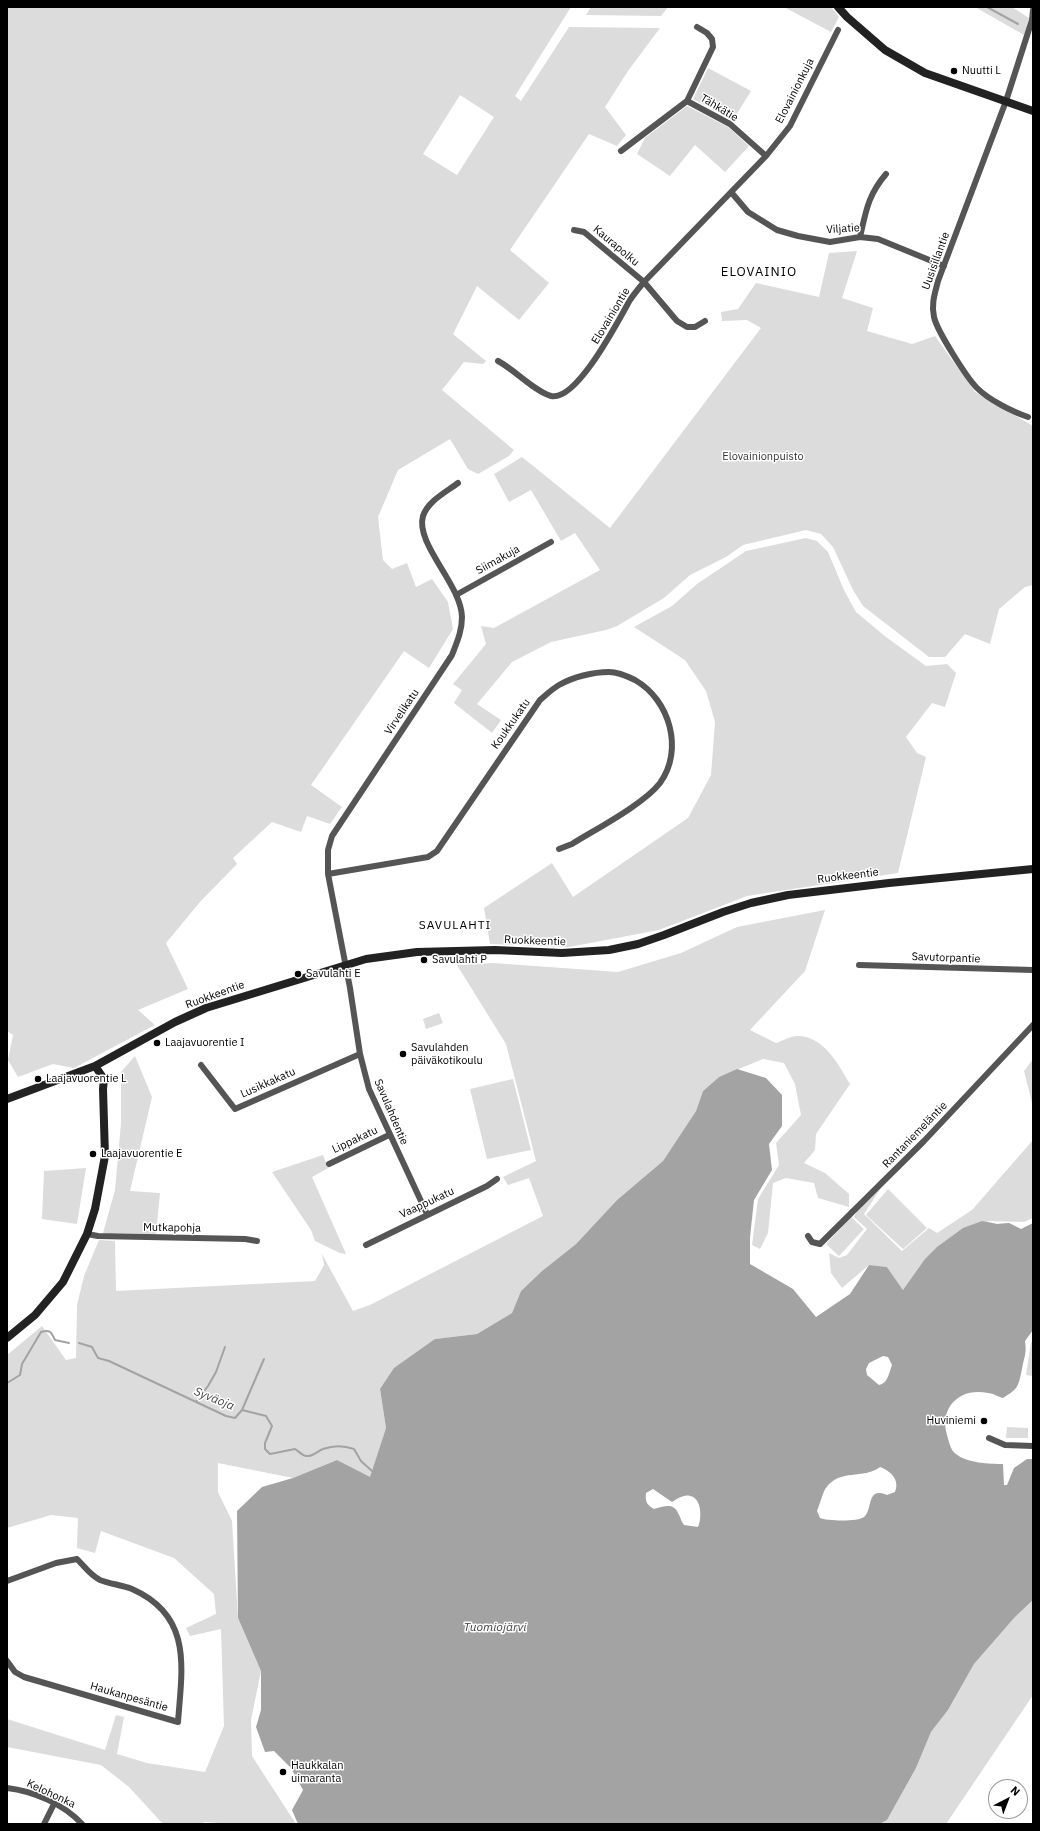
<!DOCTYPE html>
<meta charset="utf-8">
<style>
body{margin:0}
#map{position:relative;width:1040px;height:1831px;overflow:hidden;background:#fff;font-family:"IBM Plex Sans",sans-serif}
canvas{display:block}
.frame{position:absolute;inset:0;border:8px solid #000;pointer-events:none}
.north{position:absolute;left:988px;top:1779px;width:40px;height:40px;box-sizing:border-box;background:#fff;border:1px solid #999;border-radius:50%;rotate:42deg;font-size:11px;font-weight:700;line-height:16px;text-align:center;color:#000}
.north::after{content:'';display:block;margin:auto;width:14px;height:18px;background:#000;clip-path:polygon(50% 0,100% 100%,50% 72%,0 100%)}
</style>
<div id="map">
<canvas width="1040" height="1831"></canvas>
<div class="frame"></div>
<div class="north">N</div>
</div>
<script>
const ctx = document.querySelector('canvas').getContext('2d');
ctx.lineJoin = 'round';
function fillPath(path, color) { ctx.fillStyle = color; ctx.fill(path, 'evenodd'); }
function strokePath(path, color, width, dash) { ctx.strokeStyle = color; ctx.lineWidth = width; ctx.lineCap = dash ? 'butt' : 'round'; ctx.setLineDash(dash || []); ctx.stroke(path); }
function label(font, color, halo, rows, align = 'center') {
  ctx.font = font + ' "IBM Plex Sans",sans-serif'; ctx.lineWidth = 3; ctx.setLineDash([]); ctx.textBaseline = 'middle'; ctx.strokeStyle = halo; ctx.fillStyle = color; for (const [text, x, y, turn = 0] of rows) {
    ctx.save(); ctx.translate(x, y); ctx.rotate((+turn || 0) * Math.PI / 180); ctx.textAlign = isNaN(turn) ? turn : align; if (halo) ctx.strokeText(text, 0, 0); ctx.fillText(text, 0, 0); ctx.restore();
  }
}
fillPath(new Path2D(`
 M7,7h564l-56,89 6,5 48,-74 91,1 -32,43 -23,36 21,28 -9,11 -28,-12 -79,116 39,33 -30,37 -42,-34 -24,48 33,27 -3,3 -19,-2 -22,28 72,60 -5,6 -31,18 -10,-5 -18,-30 -52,31 -20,47 5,43 9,9 15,-6 9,24 16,-8 16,23 5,27 -24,39 -25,-17 -93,134 31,22 -12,17 -23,-8 -6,16 -29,-10 -39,36 4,6 -37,38 -34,41 22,46 -50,21 17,15 -81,43 -21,-4 -35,13 -10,-17 5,-25 -6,-4zM460,95l34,22 -37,58 -34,-21z
 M591,7h77l-7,9 -75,-1z
 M784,7h47l8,10 -8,15z
 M975,7h37l17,11 -5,17z
 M708,68l43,23 -18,29 -40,-21z
 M687,106l41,21 21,19 -24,26 -30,-27 -25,31 -33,-22 8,-16z
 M857,251l-15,47 31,10 -6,23 45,13 23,-8 40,56 58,34v159l-8,2 -26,22 -9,35 -25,-10 -20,23h-16l-66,-51 -10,-16 -20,-43 -12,-13 -15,-4 -63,15 -17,12 -36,18 -26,23 -47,28 -11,4 -55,12 -39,20 -35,42 24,16 -9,13 -38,-30 8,-13 -9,-6 33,-40 -5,-18 13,2 106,-58 -25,-37 -14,8 -30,-51 -22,12 -15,-28 28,-17 88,71 151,-200 -14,-8 -25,1 -1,-9 17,-3 18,-26 63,14 10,-44z
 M806,538l11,3 11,11 16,38 12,22 30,25 40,29 21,-2 9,9 -11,34 -13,-4 -26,34 11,16 9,4 -28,116 -151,23 -88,34 -90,17 -79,-3 -6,-36 68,-45 21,34 115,-79 23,-43 4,-53 -9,-31 -21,-31 -51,-33 38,-21 25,-22 49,-33z
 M825,910l-20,61 -55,59 26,13c6,-2 15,-7 21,-7 27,0 41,28 53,48l-34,50 -1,16 -11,13 21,10 24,21v13l-31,-9 -4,-15 -28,-5 -13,5 -5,50 -8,16 -8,-4 6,-46 21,-34 -3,-22 25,-28 -6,-31 -11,-21 -21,-4 -44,18 -16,14 -7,20 -33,50 -46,39 -41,44 -34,27 -21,20 -9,22 -35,21 -42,5 -55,50 6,39 -16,50 -33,-18 -44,18 -75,-15v29l14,29 6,97 23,53 -10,49 1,36 44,68h-63l-29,-2 -2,2h-39l-34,-37 -28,-22 -94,-18v-28l98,31 11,-35 8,2 -7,37 30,9 58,9 19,-46 -3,-97 -31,7 -4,-8 30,-14 -2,-20 -40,-36 -73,-27 -6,22 -18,-5 1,-30 -27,-3 -44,13v-173l35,-29 24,34 10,-2 1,-53 7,-29 15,-36 16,1 1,50 199,-10 9,-16 -2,-11 31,57 17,-6 173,-89 -14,-38 -21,7 -5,-8 33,-16 -30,-117 -49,-79 36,-2 125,9 63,-19 56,-26z
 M439,1013l4,10 -17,6 -3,-10z
 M135,1056l17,41 -22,94 30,2 -4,41 -53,-1 12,-43 6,-67v-51z
 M1033,1059v48l-9,-36z
 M513,1079l18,71 -44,9 -17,-70z
 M1033,1140v78l-9,4 -38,-1 11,3 12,-1 12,6 12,-6 -130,67 -16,-23 -18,-2 -27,23 -11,-15 -2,-20 10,5 8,-3 20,-26 -13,-12 3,-6 24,-23 -17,26 38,37 27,-23 8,5 35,-23z
 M323,1155l5,13 -16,9 34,77 -6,-1 -25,-12 -4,-11 -39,-58z
 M86,1168l-9,56 -35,-5 2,-48z
 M888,1189l39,39 -24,21 -37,-34z
 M851,1217l13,12 -25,27 -13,-12z
 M1033,1340v36l-7,-1 5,-32z
 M1007,1427l21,1v10h-22z
 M1033,1600v95l-87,129h-65l6,-4 29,-52 15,-36 17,-22 26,-46 41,-47z`), '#dcdcdc');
fillPath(new Path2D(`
 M737,1069l29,9 16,17v31l-13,18 3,26 -18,30 -4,37v27l43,25 23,28 34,-23 19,-29 18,2 16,23 22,-31 12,-12 26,-19 19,-7 15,3 12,-1 12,6 12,-6v107l-8,11c2,12 -1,16 -3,28 -4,18 -3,19 -19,29 -5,-1 -10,-5 -15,-5 -28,-6 -49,14 -41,42 2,6 3,15 9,19 10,9 34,10 47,10l1,21h3l7,-17 13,-9h6v141l-18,17 -41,47 -26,46 -17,22 -15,36 -29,52 -7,4h-582l-6,-14 11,-20 -12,-22 -17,-17 -9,1 -9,-25 5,-17v-39l-23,-53 -1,-107 25,-24 31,-9 44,-18 33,17 16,-49 -6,-39 14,-21 41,-29 42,-5 35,-21 9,-22 21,-20 34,-27 41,-44 46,-39 33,-50 7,-20 16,-14zM883,1356l5,1 4,8c-3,8 -4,18 -13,20l-12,-10 -1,-6 3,-6zM880,1467c11,4 20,13 15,25l-8,3c-21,-9 -14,15 -23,22 -6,5 -37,4 -44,1l-3,-7c2,-4 7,-22 9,-23 14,-20 37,-8 54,-21zM653,1489l19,13c5,-3 12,-8 18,-6 12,2 12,23 8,31l-14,-2c-3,-4 -3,-7 -6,-12 -5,-11 -15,-6 -24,-4 -7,-4 -9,-7 -8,-16z`), '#a3a3a3');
strokePath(new Path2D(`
 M987,7l31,17
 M79,1343l13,4 6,11 11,3 117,55 9,2 7,-8 24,6 6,10 -7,17v6l5,5 25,-5c3,2 7,6 11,7 7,1 11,-5 17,-7 11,-4 20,-4 31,0l7,12 11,10
 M7,1383l13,-8 2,-11 19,-32c9,-3 10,0 14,8l14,3
 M197,1401l11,-15 8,-14 9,-25
 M242,1410l22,-51`), '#a3a3a3', 2);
strokePath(new Path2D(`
 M687,101l26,-54 -1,-8 -5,-6 -10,-6
 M621,151l66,-50 43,23 36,32
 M731,192l17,20 29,18 21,6 32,6 30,-5 18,2 66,27
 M574,230l10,2 60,50 33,39 10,6h8l10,-6
 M860,237c6,-26 8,-42 26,-63
 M498,361c17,9 36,30 53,35 26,6 68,-77 79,-96 4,-6 9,-12 14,-18l122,-126 24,-30 48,-96
 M1028,417c-15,-5 -39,-17 -51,-29 -10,-10 -40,-57 -43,-71 -3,-13 1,-24 4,-36l68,-180 26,-81 1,-10
 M456,595l95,-53
 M328,874l100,-17 9,-6 103,-151c6,-5 12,-11 19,-15 14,-8 34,-13 50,-13 9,0 18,4 26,8 35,20 49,70 25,103 -16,21 -64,46 -88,61l-13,5
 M859,965l174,5
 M201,1065l34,44 125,-55
 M329,1164l60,-29
 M427,1214l-58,-125 -9,-35 -10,-66 -22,-114v-24l4,-14 120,-181c5,-13 10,-24 10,-38 -1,-33 -47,-73 -39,-101 5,-15 23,-24 35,-33
 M87,1234l11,2 147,3 12,2
 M808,1236l4,6 8,2 104,-103 109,-116
 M366,1245l121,-59 10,-7
 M989,1438l16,7 28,1
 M7,1581l49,-18 21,-4c7,7 14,17 23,21 10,4 22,5 32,9 61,27 50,79 46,133l-154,-45 -9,-5 -8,-11
 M7,1788c26,3 57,16 75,36
 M44,1824l10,-20`), '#555', 6);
strokePath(new Path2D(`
 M838,7l9,10 38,33 40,23 108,38
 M7,1099l88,-33 80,-44 31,-14 160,-49 51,-7 78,-2 67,3 47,-3 29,-6 26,-9 59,-23 28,-9 37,-8 101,-12 144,-14
 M7,1338l28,-23 28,-33 24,-48 8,-25 10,-53 -2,-67 1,-10 -9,-13`), '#222', 8);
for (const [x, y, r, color] of [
 [954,71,4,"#000"],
 [424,960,4,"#000"],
 [298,974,4,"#000"],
 [157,1043,4,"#000"],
 [403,1054,4,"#000"],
 [38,1079,4,"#000"],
 [93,1154,4,"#000"],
 [984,1421,4,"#000"],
 [283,1772,4,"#000"]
]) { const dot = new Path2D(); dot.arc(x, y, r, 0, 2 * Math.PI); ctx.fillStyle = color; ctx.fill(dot); strokePath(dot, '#fff', 1.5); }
label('11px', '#000', '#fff', [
 ["Nuutti L",962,71],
 ["Savulahti P",432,960],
 ["Savulahti E",306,974],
 ["Laajavuorentie I",165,1043],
 ["Savulahden",411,1048],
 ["päiväkotikoulu",411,1061],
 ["Laajavuorentie L",46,1079],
 ["Laajavuorentie E",101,1154],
 ["Huviniemi",976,1421,"right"],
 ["Haukkalan",291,1766],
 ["uimaranta",291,1779]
], 'left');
label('11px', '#000', '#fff', [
 ["Elovainionkuja",795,91,-63],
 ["Tähkätie",719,108,31],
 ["Viljatie",843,229,-4],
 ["Kaurapolku",616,246,40],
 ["Uusisillantie",936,261,-70],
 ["Elovainiontie",611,316,-59],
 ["Siimakuja",498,560,-29],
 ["Virvelikatu",402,712,-56],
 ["Koukkukatu",511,724,-55],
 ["Ruokkeentie",848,876,-7],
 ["Ruokkeentie",535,941,2],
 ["Savutorpantie",946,958,2],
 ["Ruokkeentie",215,995,-20],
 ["Lusikkakatu",268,1083,-24],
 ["Savulahdentie",391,1112,67],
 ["Rantaniemeläntie",915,1135,-46],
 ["Lippakatu",355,1140,-25],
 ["Vaappukatu",427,1203,-25],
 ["Mutkapohja",172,1228,1],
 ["Haukanpesäntie",129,1697,16],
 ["Kelohonka",51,1794,25]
]);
label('11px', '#333', '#fff', [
 ["Elovainionpuisto",763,457]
]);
ctx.letterSpacing = '1px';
label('12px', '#000', '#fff', [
 ["SAVULAHTI",455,926]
]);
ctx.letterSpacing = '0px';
label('italic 12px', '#444', '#fff', [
 ["Syväoja",214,1399,22],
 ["Tuomiojärvi",495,1628]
]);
ctx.letterSpacing = '1px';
label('13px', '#000', '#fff', [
 ["ELOVAINIO",759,272]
]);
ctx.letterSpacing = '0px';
</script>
